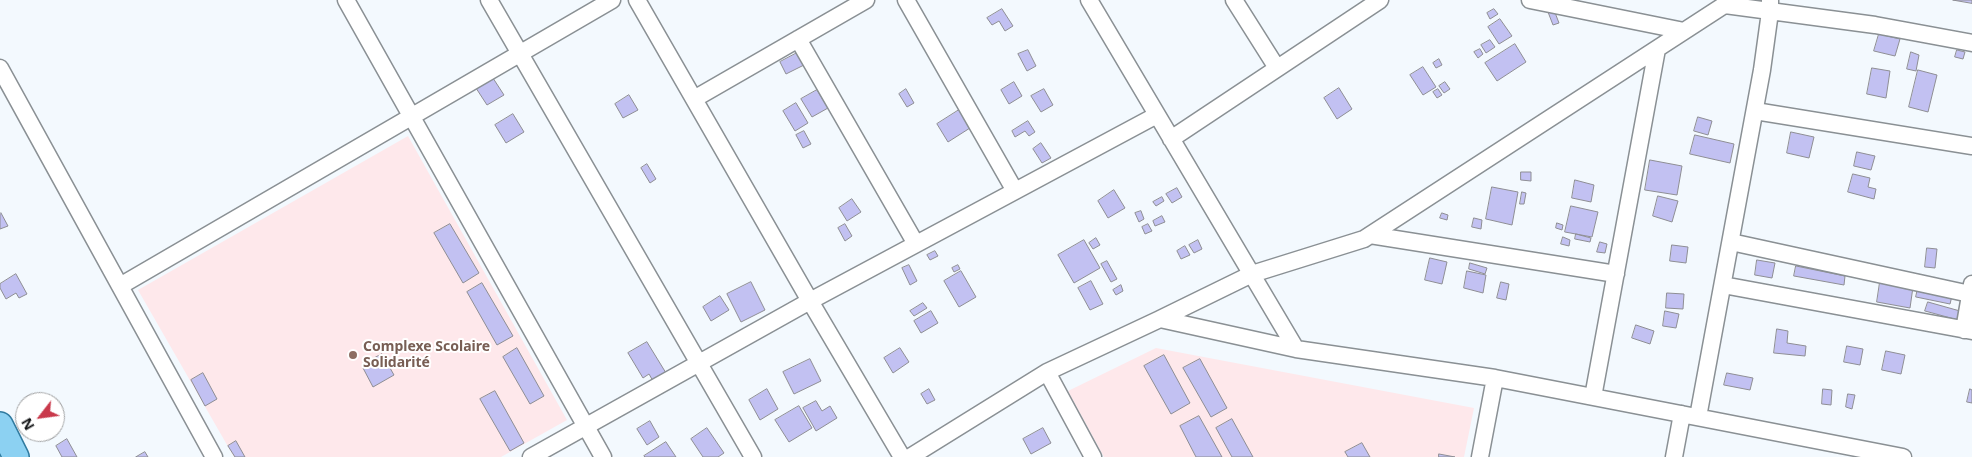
<!DOCTYPE html>
<meta charset="utf-8">
<style>
body{margin:0}
#map{position:relative;width:1972px;height:457px;overflow:hidden;background:#f3f9fe;font-family:"Noto Sans",sans-serif}
canvas{display:block}
.north{position:absolute;left:15px;top:392px;width:50px;height:50px;box-sizing:border-box;background:#fff;border:1px solid #9fa0a1;border-radius:50%;rotate:240deg;font-size:14px;font-weight:700;line-height:20px;text-align:center;color:#101214}
.north::after{content:'';display:block;margin:auto;width:18px;height:22px;background:#c9394b;clip-path:polygon(50% 0,100% 100%,50% 72%,0 100%)}
</style>
<div id="map">
<canvas width="1972" height="457"></canvas>
<div class="north">N</div>
</div>
<script>
const ctx = document.querySelector('canvas').getContext('2d');
ctx.lineJoin = 'round';
function fillPath(path, color) { ctx.fillStyle = color; ctx.fill(path, 'evenodd'); }
function strokePath(path, color, width, dash) { ctx.strokeStyle = color; ctx.lineWidth = width; ctx.lineCap = dash ? 'butt' : 'round'; ctx.setLineDash(dash || []); ctx.stroke(path); }
function label(font, color, halo, rows, align = 'center') {
  ctx.font = font + ' "Noto Sans",sans-serif'; ctx.lineWidth = 4; ctx.setLineDash([]); ctx.textBaseline = 'middle'; ctx.strokeStyle = halo; ctx.fillStyle = color; for (const [text, x, y, turn = 0] of rows) {
    ctx.save(); ctx.translate(x, y); ctx.rotate((+turn || 0) * Math.PI / 180); ctx.textAlign = isNaN(turn) ? turn : align; if (halo) ctx.strokeText(text, 0, 0); ctx.fillText(text, 0, 0); ctx.restore();
  }
}
fillPath(new Path2D(`
 M408,136l159,284 -66,37h-267l-96,-167z
 M1156,348l318,60 -10,49h-360l-36,-66z`), '#fee8eb');
const building = new Path2D(`
 M1953,0h19v3z
 M1002,9l11,17 -8,5 -6,-10 -7,4 -5,-7z
 M1494,9l4,5 -8,5 -3,-6z
 M1554,10l5,13 -6,2 -5,-13z
 M1500,19l12,17 -13,8 -11,-17z
 M1879,34l21,5 -5,17 -21,-5z
 M1490,40l5,7 -9,6 -5,-8z
 M1515,44l11,18 -29,19 -12,-18z
 M1480,49l3,5 -5,4 -4,-6z
 M1028,50l8,16 -9,5 -9,-17z
 M1957,50l8,2 -2,7 -8,-2z
 M1911,52l8,3 -3,16 -9,-2z
 M797,53l7,12 -18,9 -6,-12z
 M1439,59l3,6 -6,3 -3,-5z
 M1423,67l13,20 -13,8 -13,-20z
 M1872,68l18,3 -4,27 -19,-4z
 M1918,70l19,5 -9,37 -19,-5z
 M491,75l13,20 -17,10 -13,-20z
 M1014,82l8,14 -13,8 -8,-14z
 M1445,82l5,7 -6,4 -5,-7z
 M1339,88l13,21 -15,10 -13,-21z
 M906,89l8,14 -7,4 -8,-13z
 M1044,89l9,16 -12,7 -10,-16z
 M1438,89l4,6 -5,3 -4,-6z
 M817,90l11,18 -16,9 -11,-18z
 M629,95l9,15 -15,8 -8,-14z
 M796,103l12,20 -13,8 -12,-20z
 M959,110l11,18 -22,14 -11,-18z
 M513,114l11,18 -18,11 -11,-18z
 M1698,117l14,4 -4,14 -14,-4z
 M1028,121l7,11 -6,4 -4,-5 -10,6 -3,-6z
 M804,131l7,13 -8,4 -7,-13z
 M1791,132l23,5 -5,21 -22,-5z
 M1695,135l39,9 -4,19 -40,-9z
 M1041,143l10,15 -9,5 -9,-14z
 M1857,152l18,4 -4,14 -17,-4z
 M1650,160l32,6 -5,29 -32,-5z
 M647,164l9,15 -6,4 -9,-15z
 M1521,172h10v9l-10,-1z
 M1853,174l17,4 -2,9 8,2 -2,10 -26,-7z
 M1575,180l19,5 -3,17 -19,-4z
 M1492,187l26,5 -6,33 -26,-6z
 M1177,188l5,9 -10,6 -6,-9z
 M1114,190l11,18 -17,10 -10,-17z
 M1522,192l4,1 -2,11h-4z
 M1658,196l20,5 -6,21 -19,-6z
 M1162,197l2,4 -8,5 -3,-4z
 M852,199l9,13 -14,9 -8,-13z
 M1571,206l27,6 -6,25 -27,-5z
 M1141,211l3,8 -5,3 -4,-9z
 M1,213l7,13 -8,3v-15z
 M1442,213l6,2 -1,5 -7,-2z
 M1162,216l3,6 -10,4 -2,-5z
 M1474,218l8,2 -1,9 -9,-2z
 M1557,223l6,2 -1,5 -6,-2z
 M450,224l29,49 -16,10 -29,-50z
 M845,224l7,12 -7,5 -7,-13z
 M1148,224l4,7 -7,3 -3,-7z
 M1576,234l15,4 -1,4 -15,-3z
 M1563,237l7,3 -1,6 -8,-2z
 M1096,238l4,7 -7,4 -4,-6z
 M1084,240l16,28 -26,15 -16,-28z
 M1198,240l4,9 -8,4 -5,-8z
 M1600,242l7,2 -2,9 -8,-1z
 M1672,245l16,2 -2,16 -16,-2z
 M1185,246l5,9 -9,4 -4,-8z
 M1927,248l10,1 -2,19 -10,-1z
 M935,251l3,5 -8,4 -3,-5z
 M1430,258l17,4 -5,22 -17,-4z
 M1757,260l18,3 -3,15 -17,-3z
 M1107,261l10,18 -6,3 -10,-18z
 M1470,263l17,5 -2,6 -16,-5z
 M909,265l8,16 -7,4 -8,-17z
 M958,265l2,4 -6,3 -2,-4z
 M1796,266l49,10 -1,9 -50,-9z
 M961,271l15,26 -17,10 -15,-26z
 M1467,271l19,4 -3,18 -19,-5z
 M16,274l11,20 -8,4 -3,-5 -10,6 -6,-11v-4z
 M1091,281l12,23 -13,6 -12,-22z
 M751,282l14,28 -24,12 -14,-28z
 M1501,282l8,2 -3,16 -9,-2z
 M1880,282l33,5 -3,21 -33,-6z
 M482,283l31,53 -16,9 -30,-53z
 M1121,285l2,6 -7,4 -3,-5z
 M1918,288l34,8 -2,8 -34,-7z
 M1667,293l17,1 -1,15 -17,-1z
 M720,296l9,14 -18,11 -8,-14z
 M1928,302l32,9 -2,9 -33,-9z
 M923,303l4,5 -13,8 -4,-5z
 M931,311l7,12 -17,10 -7,-12z
 M1665,311l14,3 -3,14 -13,-2z
 M1636,325l18,6 -4,13 -18,-6z
 M1777,329l11,2 -1,12 19,3 -1,10 -31,-3z
 M647,342l19,31 -13,8 -4,-7 -6,4 -15,-25z
 M1847,346l16,3 -3,16 -16,-3z
 M517,348l27,48 -14,8 -27,-47z
 M900,348l9,14 -16,11 -9,-15z
 M1886,351l19,4 -4,19 -19,-4z
 M382,354l12,21 -21,12 -10,-19 12,-6 -2,-3z
 M1164,355l26,48 -19,11 -27,-48z
 M810,359l11,22 -27,13 -11,-22z
 M1200,359l27,49 -16,9 -28,-49z
 M203,373l14,26 -12,7 -14,-26z
 M1727,373l26,5 -3,12 -26,-5z
 M767,389l11,20 -18,11 -11,-20z
 M929,389l6,11 -8,4 -6,-10z
 M1823,389l9,1 -1,15 -9,-1z
 M1970,389l2,1v13l-5,-1z
 M495,391l29,52 -14,8 -30,-52z
 M1848,394l7,1 -3,14 -6,-2z
 M816,401l6,10 8,-5 7,12 -21,13 -13,-23z
 M799,406l13,22 -23,14 -14,-22z
 M1199,416l23,41h-26l-16,-31z
 M1232,419l21,38h-21l-16,-29z
 M650,421l9,16 -12,8 -10,-16z
 M707,428l17,25 -6,4h-15l-12,-18z
 M1043,428l8,15 -20,11 -8,-15z
 M67,439l10,18h-15l-6,-11z
 M236,441l9,16h-10l-7,-11z
 M666,442l10,15h-31l-1,-1z
 M1362,443l8,14h-22l-3,-5z
 M145,452l3,5h-12z
 M1439,454l16,3h-16z`);
fillPath(building, '#c2c1f2');
strokePath(building, '#8e8e94', 1);
const street = new Path2D(`
 M346,0l257,457
 M489,0l264,457
 M637,0l173,301 92,156
 M906,0l109,191
 M1089,0l207,349
 M1234,0l43,68
 M1530,0l154,31
 M1725,5l150,20 97,18
 M798,39l118,205
 M0,68l214,389
 M694,99l172,-99
 M1755,111l217,35
 M1171,139l209,-139
 M1370,235l246,39
 M1731,242l239,52
 M1723,285l249,46
 M120,286l492,-286
 M1160,319l92,-45 112,-35 368,-239
 M1964,330l8,-46
 M1047,372l46,85
 M1593,397l64,-348
 M1698,417l64,-347 8,-58v-12
 M531,457l279,-156 347,-186
 M910,457l137,-85 113,-53 136,30 199,29 408,79
 M1480,457l15,-79
 M1674,457l8,-43`);
const primary = new Path2D(`
 M0,425l16,32`);
strokePath(street, '#8a9094', 19);
strokePath(primary, '#2f7a9f', 28);
strokePath(street, '#fff', 16);
strokePath(primary, '#8cd1f2', 25);
for (const [x, y, r, color] of [
 [353,355,5,"#8d6e63"]
]) { const dot = new Path2D(); dot.arc(x, y, r, 0, 2 * Math.PI); ctx.fillStyle = color; ctx.fill(dot); strokePath(dot, '#fff', 2); }
label('bold 14px', '#785e54', '#fff', [
 ["Complexe Scolaire",363,347],
 ["Solidarité",363,363]
], 'left');
</script>
